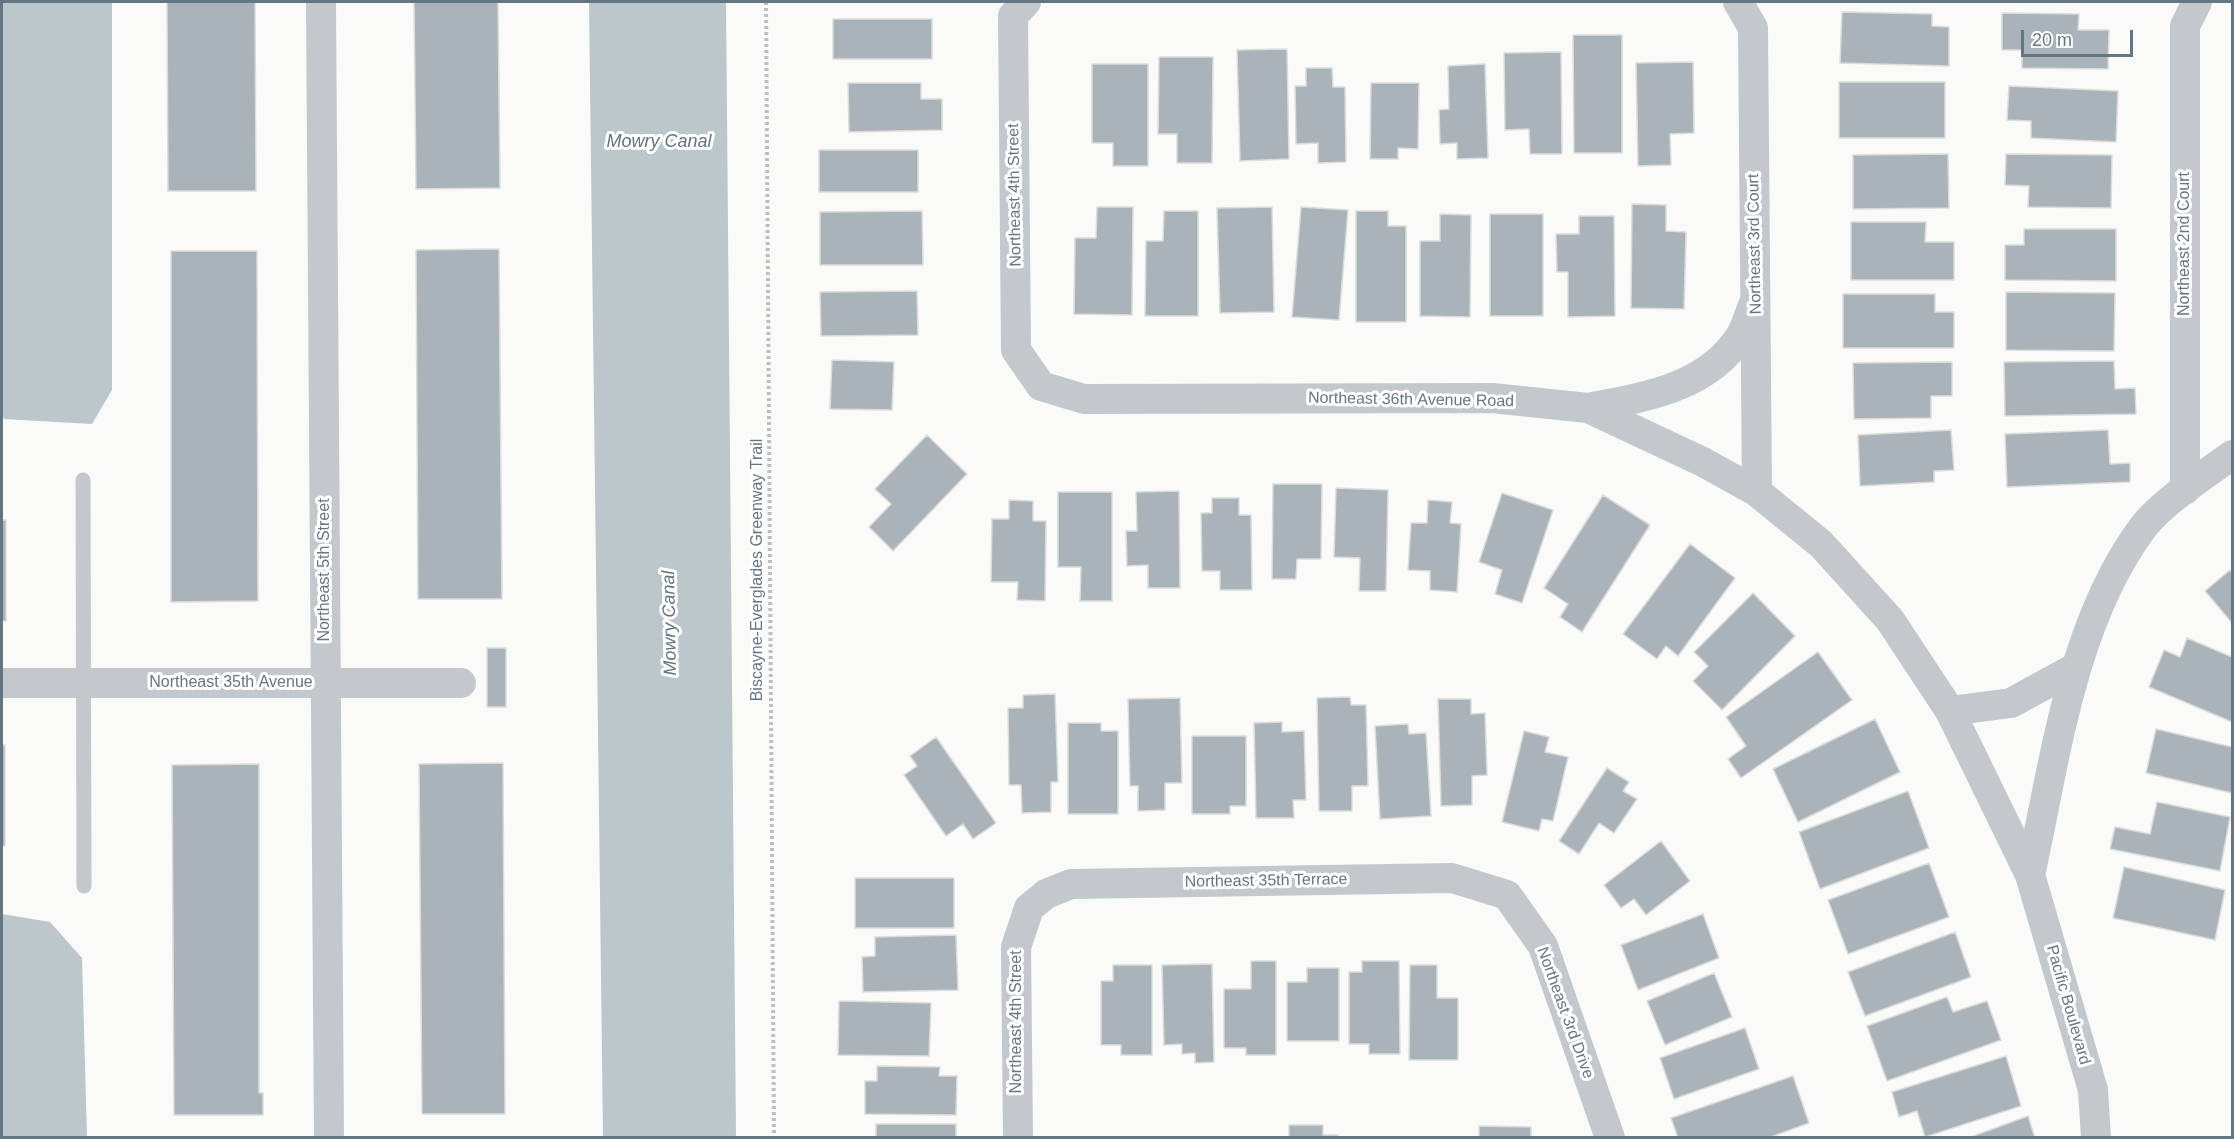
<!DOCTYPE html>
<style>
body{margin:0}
#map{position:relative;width:2234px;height:1139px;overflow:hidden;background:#fafaf8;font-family:Arial,sans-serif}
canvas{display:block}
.frame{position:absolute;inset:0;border:3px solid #657683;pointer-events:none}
.scale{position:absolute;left:2021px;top:30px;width:112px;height:27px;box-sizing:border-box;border:3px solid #657683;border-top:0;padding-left:8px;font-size:18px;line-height:21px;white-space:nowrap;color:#657683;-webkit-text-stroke:4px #fff;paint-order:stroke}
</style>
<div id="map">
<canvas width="2234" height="1139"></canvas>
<div class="frame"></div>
<div class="scale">20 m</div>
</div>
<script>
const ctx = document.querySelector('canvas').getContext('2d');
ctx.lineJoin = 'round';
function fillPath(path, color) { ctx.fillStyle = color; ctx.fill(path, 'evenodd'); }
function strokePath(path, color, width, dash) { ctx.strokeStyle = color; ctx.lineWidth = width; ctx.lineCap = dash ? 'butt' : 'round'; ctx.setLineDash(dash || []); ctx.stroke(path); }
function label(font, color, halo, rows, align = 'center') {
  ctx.font = font + ' Arial,sans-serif'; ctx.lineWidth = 6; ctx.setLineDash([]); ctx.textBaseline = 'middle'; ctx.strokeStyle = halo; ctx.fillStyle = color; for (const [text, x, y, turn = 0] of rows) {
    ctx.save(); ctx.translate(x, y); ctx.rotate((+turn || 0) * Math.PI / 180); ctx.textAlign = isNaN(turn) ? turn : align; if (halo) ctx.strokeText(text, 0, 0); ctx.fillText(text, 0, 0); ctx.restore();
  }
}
fillPath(new Path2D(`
 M2,2h110v388l-20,34 -88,-5 -2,-6z
 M589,2h137l10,1135h-133z
 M2,914l48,8 32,36 5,179h-85z`), '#bbc7cb');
const building = new Path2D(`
 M167,2h88l1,189h-88z
 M414,2h84l2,186 -84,1z
 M1842,12l90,2v12l17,1v39l-109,-3z
 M2002,13l77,1 -1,16h31l-1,39 -86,-1v-18h-20z
 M833,19h99v40h-99z
 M1573,35h49v118h-48z
 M1287,49l2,110 -49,2 -3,-111z
 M1561,52l1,102h-32l-1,-25 -24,1 -1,-77z
 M1159,57h54l-1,106h-35v-29h-19z
 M1693,62l1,71 -24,1 1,31 -33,1 -2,-103z
 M1092,64h56v102h-35v-23h-21z
 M1485,64l3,94 -31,1v-16l-17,1 -1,-34 10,-1 -1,-43z
 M1306,68h26l1,19h12l1,75 -28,1v-20l-22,1 -1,-58h11z
 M1839,82h106v56h-106z
 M848,83h73v16h21v31l-93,2z
 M1371,83h48l-1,66 -20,-1v11h-28z
 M2009,86l109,5 -2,51 -85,-4v-17l-24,-1z
 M819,150h99v42h-99z
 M1948,154l1,54 -96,1v-54z
 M2006,154l106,1 -1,53 -83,-1 1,-21 -24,-1z
 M1632,204l34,1v26l20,1 -2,77 -53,-1z
 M1097,207h36l-1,108 -58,-1 1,-76h21z
 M1272,207l2,105 -54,1 -3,-105z
 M1301,207l47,3 -9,110 -47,-3z
 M922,211l1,54h-103v-53z
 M1164,211h34v105h-53l1,-75h17z
 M1356,211h32v15h18v96h-50z
 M1440,214l31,1 -1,102 -50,-1v-75h20z
 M1490,214h53v102h-53z
 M1579,216h35l1,100 -47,1v-45h-11l-1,-38h23z
 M1851,222h75l-1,20h29v38h-103z
 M2024,229h92v52l-111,-1v-35h19z
 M499,249l3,350h-84l-2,-349z
 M171,251h86l1,350 -87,1z
 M917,291l1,44 -97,1 -1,-44z
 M2006,292l109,1 -1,58 -108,-1z
 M1843,294h92v18h19v36h-111z
 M832,360l62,2 -2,48 -62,-1z
 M2114,361l1,28 20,-1 1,26 -131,2 -1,-54z
 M1952,362v34h-21v22l-77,1 -1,-56z
 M1951,430l3,40 -20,1v11l-74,4 -2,-51z
 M2108,430l2,34 20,-1v19l-123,5 -2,-53z
 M927,435l40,39 -74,77 -24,-24 22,-23 -16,-15z
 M1273,484h49l-1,75h-24l-1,20h-24z
 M1336,488l52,2 -2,101h-27l1,-33 -26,-1z
 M1179,491l1,97h-32v-23l-21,1 -1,-35h11l-1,-39z
 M1058,492h54v109h-32l1,-34h-23z
 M1502,493l51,17 -31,93 -27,-9 7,-24 -23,-8z
 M1603,495l47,30 -68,107 -22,-15 8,-13 -24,-16z
 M1212,498h27v17h12l1,75h-32v-19h-18l-1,-58h11z
 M1009,500l24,1v20h13l-1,80 -28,-1 1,-18h-27l1,-63h17z
 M1428,500l24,2 -2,21 11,1 -4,68 -27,-2v-19l-22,-1 3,-47h16z
 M2,520h4v101h-4z
 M1690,544l45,34 -57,78 -12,-10 -9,13 -34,-25z
 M2230,570l2,3v50l-27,-32z
 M1753,593l42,43 -73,74 -29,-29 15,-15 -14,-14z
 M2187,638l45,19v65l-83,-35 15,-37 16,7z
 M487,648h19v59h-19z
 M1818,652l34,48 -111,78 -13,-19 18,-13 -20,-29z
 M1055,694l3,88h-7v30l-29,1 -1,-28h-12l-1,-77h15v-13z
 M1350,697l1,8h15l2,81h-16v25h-33l-2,-113z
 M1180,698l2,85h-17v27l-27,1v-25h-8l-2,-87z
 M1438,699h33v15l14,-1 2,62 -15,1v29l-31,1z
 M1875,719l25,53 -102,50 -25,-53z
 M1282,722v10l22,-1 2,69h-13l1,18h-38l-2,-95z
 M1068,723h33v8h17v83h-50z
 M1408,724l1,10 17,-1 5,83 -51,3 -5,-93z
 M2156,729l76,18v46l-86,-20z
 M1524,731l25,6 -4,15 23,5 -15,64 -11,-2 -3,12 -37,-9z
 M1192,736h54v70h-16v8h-38z
 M936,737l60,86 -23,16 -10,-15 -17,12 -42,-61 13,-9 -7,-10z
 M2,745h3v101h-3z
 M503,763l2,351h-83l-3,-350z
 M259,764v329h4v22h-89l-2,-350z
 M1607,768l22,14 -6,9 14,8 -23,34 -15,-10 -20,31 -20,-13z
 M1908,791l21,57 -109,41 -21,-57z
 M2157,802l73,15 -10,54 -110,-22 5,-22 35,7z
 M1661,841l29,40 -44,34 -12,-16 -13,9 -17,-23z
 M1929,863l20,54 -101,37 -20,-54z
 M2124,867l101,23 -10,50 -102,-22z
 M855,878h99v50h-99z
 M1703,914l16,44 -81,32 -17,-45z
 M1955,932l16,45 -106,39 -17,-44z
 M956,935l2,55 -95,2 -1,-35 13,-1v-19z
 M1251,961h25v94h-30v-7h-22v-59h27z
 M1362,961h37l1,93h-31v-10h-20v-72h13z
 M1212,964l2,98 -19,1v-10l-13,1v-10l-18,1 -2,-80z
 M1113,965h39v90h-31v-10h-20v-64h12z
 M1410,965h27v33h21v62h-49z
 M1307,968h32v73h-52v-59h20z
 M1714,973l18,44 -67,28 -18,-44z
 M1947,997l6,15 34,-11 14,39 -114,41 -20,-55z
 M839,1001l92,2 -2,53 -91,-1z
 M1745,1028l14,41 -85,30 -14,-41z
 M2006,1056l15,50 -96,31 -8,-26 -18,6 -7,-25z
 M877,1066l63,1 -1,9h18l-1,39 -91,-1v-33h12z
 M1793,1076l16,47 -41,15h-90l-7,-20z
 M2028,1116l7,22h-67z
 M876,1124h80v14h-80z
 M1289,1125h34v10h15v3h-49z
 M1479,1126l52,1v11h-52z`);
fillPath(building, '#aab3b9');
strokePath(building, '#dcdcda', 1.5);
strokePath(new Path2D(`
 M766,2l8,1136`), '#bbbfc2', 4, [3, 3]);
strokePath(new Path2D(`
 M83,480l1,406`), '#c3c8cc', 15);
strokePath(new Path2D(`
 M321,2l8,1136
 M1026,2l-13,14 3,334 25,36 43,13 408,-1 96,10 115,54 54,30 64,52 69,76 60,91 80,164c25,-114 41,-249 111,-345 18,-26 65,-56 91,-75
 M1738,2l15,26 4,464
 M1588,408c57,-11 120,-20 153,-73 5,-9 8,-20 12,-30
 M2185,490v-464l12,-24
 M2,683h459
 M1950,711l61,-8 64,-35
 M2030,875l63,215 3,48
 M1018,1138l-2,-191 13,-39 17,-14 25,-10 381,-6 55,17 36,51 67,192`), '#c3c8cc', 30);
label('16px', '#657683', '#fff', [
 ["Northeast 4th Street",1015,195,-91],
 ["Northeast 3rd Court",1755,244,-91],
 ["Northeast 2nd Court",2185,244,-90],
 ["Northeast 36th Avenue Road",1411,400,1],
 ["Northeast 5th Street",325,570,-90],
 ["Biscayne-Everglades Greenway Trail",758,570,-90],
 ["Northeast 35th Avenue",231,683],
 ["Northeast 35th Terrace",1266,881,-1],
 ["Pacific Boulevard",2068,1005,74],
 ["Northeast 3rd Drive",1565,1013,70],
 ["Northeast 4th Street",1017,1022,-90]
]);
label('italic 18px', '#60757c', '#fff', [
 ["Mowry Canal",659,142],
 ["Mowry Canal",670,623,-91]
]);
</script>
